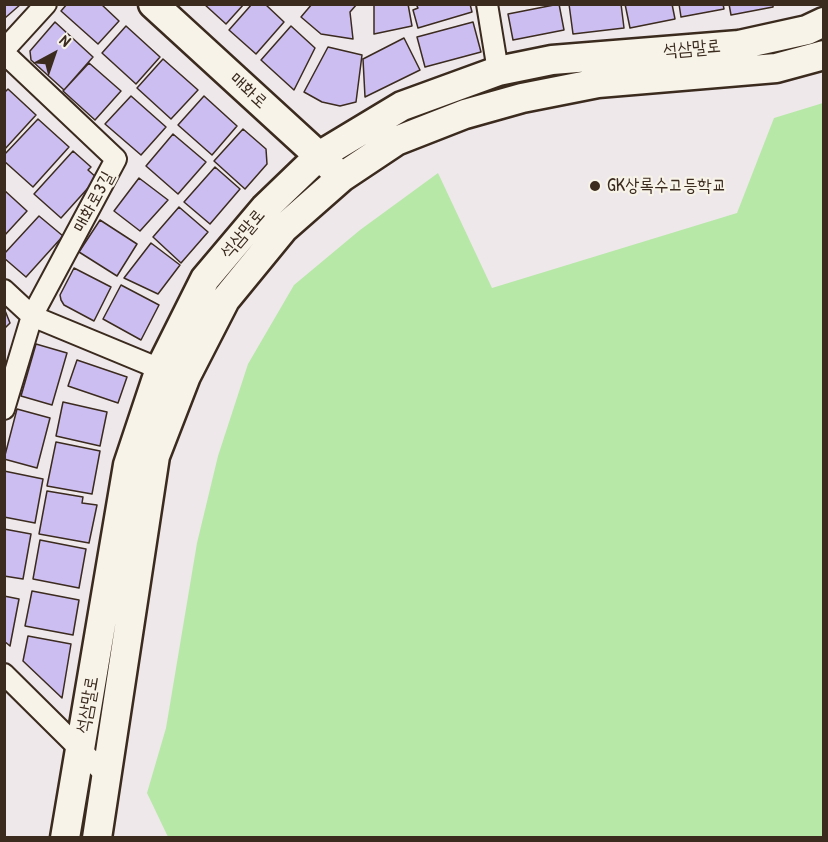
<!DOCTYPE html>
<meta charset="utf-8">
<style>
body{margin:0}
#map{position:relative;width:828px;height:842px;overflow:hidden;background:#eee8ea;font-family:"Patrick Hand",sans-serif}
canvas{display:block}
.frame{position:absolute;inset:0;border:6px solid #3b2a1e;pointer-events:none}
.north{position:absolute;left:24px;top:24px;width:60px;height:60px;-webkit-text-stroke:4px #f7f3e8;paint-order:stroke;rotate:40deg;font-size:16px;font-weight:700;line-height:24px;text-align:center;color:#3b2a1e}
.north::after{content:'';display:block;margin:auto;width:21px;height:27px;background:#3b2a1e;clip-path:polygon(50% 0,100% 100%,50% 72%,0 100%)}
</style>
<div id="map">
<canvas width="828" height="842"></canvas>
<div class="frame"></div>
<div class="north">N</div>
</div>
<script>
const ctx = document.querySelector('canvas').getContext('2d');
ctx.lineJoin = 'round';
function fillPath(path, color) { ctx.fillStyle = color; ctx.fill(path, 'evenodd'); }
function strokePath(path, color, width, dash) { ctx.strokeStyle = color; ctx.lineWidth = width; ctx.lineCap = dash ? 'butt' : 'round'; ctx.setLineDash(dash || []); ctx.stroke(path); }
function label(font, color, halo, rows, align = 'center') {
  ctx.font = font + ' "Patrick Hand","Poor Story",sans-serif'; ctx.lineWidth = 4.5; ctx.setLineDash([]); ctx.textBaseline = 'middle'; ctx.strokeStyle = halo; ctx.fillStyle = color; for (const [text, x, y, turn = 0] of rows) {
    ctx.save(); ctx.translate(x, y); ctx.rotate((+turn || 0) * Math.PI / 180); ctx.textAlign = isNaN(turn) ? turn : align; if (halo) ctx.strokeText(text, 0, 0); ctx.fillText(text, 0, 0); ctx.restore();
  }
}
fillPath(new Path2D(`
 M823,103v734h-655l-21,-44 19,-65 31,-185 21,-87 30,-92 46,-79 66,-55 78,-57 54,115 245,-75 37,-95z`), '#b7e8a8');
const building = new Path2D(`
 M4,4h17l-16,14z
 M67,4h34l18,17 -21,23 -37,-33z
 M204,4h40l-18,20z
 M252,4h13l19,18 -28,32 -27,-24z
 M312,4h45l-7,8 3,27 -32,-5 -20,-17z
 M374,4h34l4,22 -38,8z
 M416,4h54l2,8 -54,16 -5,-18 5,-2z
 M559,4l5,26 -51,10 -5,-26z
 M569,4h52l3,24 -51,6z
 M625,4h47l3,15 -45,9z
 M679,4h44l1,5 -43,8z
 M729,4h44v3l-42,8z
 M55,22l38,35 -29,33 -33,-30 -1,-9z
 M473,22l8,30 -56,15 -8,-30z
 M126,26l34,31 -24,27 -34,-31z
 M291,26l24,22 -21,42 -33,-30z
 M404,38l16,32 -55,27 -2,-38z
 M328,47l34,8 -6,47 -16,4 -18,-4 -18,-10z
 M163,59l35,31 -27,29 -34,-31z
 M89,63l32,28 -26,29 -32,-29z
 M8,89l28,26 -32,35v-57z
 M131,96l35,31 -25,28 -36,-31z
 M204,96l33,30 -25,29 -34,-30z
 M38,119l31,28 -36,40 -29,-26v-6z
 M243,129l23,20 1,15 -22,25 -31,-28z
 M173,134l33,28 -28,32 -32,-28z
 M73,151l18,16 -3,3 9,8 -36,40 -27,-24z
 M215,167l25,22 -30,35 -26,-22z
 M139,178l29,22 -28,31 -26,-20z
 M4,190l23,21 -23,25z
 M179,207l29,25 -27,31 -28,-26z
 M39,216l24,20 -37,41 -22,-19v-4z
 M100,220l37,24 -20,32 -38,-24z
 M151,243l29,22 -22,29 -34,-16z
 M74,268l37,19 -17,34 -30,-16 -3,-5 -1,-5z
 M121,285l38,20 -18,35 -38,-21z
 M4,308l6,15 -6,6z
 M36,344l31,9 -15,52 -31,-9z
 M77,360l50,17 -9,26 -50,-17z
 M63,402l44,10 -7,34 -44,-10z
 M17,409l33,9 -13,50 -33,-9z
 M56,442l44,9 -8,43 -45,-8z
 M4,471l39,8 -8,44 -31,-6z
 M47,491l36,6 -1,6 15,2 -8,38 -50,-9z
 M4,529l27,5 -8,45 -19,-3z
 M40,540l46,9 -7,39 -46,-9z
 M32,591l47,9 -6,35 -48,-9z
 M4,596l15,3 -9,47 -6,-5z
 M28,636l43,8 -9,54 -39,-37z`);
fillPath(building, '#ccbef0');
strokePath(building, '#3b2a1e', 1.5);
const street = new Path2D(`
 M487,4l11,67
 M4,50l42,-46
 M4,53l112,106 -84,157 -28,93
 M4,290l28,26 128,53
 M4,674l103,102`);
const secondary = new Path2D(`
 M153,4l179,164
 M65,838l63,-373 32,-96 45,-90 60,-71 54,-52 83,-50 96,-35 54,-11 187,-15 68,-15 17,-8
 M97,838l58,-382 31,-80 39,-76 59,-72 58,-51 54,-36 69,-27 57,-16 76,-15 178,-15 48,-13`);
strokePath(street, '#3b2a1e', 24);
strokePath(secondary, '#3b2a1e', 33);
strokePath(street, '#f7f3e8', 20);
strokePath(secondary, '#f7f3e8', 28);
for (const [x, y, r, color] of [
 [595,186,6,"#3b2a1e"]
]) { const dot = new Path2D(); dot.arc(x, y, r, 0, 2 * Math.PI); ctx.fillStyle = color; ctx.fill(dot); strokePath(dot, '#f7f3e8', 2); }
label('18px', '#3b2a1e', '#f7f3e8', [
 ["석삼말로",692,49,-5],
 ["매화로",248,91,42],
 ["매화로3길",94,202,-62],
 ["석삼말로",243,234,-50],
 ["석삼말로",88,705,-80]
]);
label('18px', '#3b2a1e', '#f7f3e8', [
 ["GK상록수고등학교",607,186]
], 'left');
</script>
